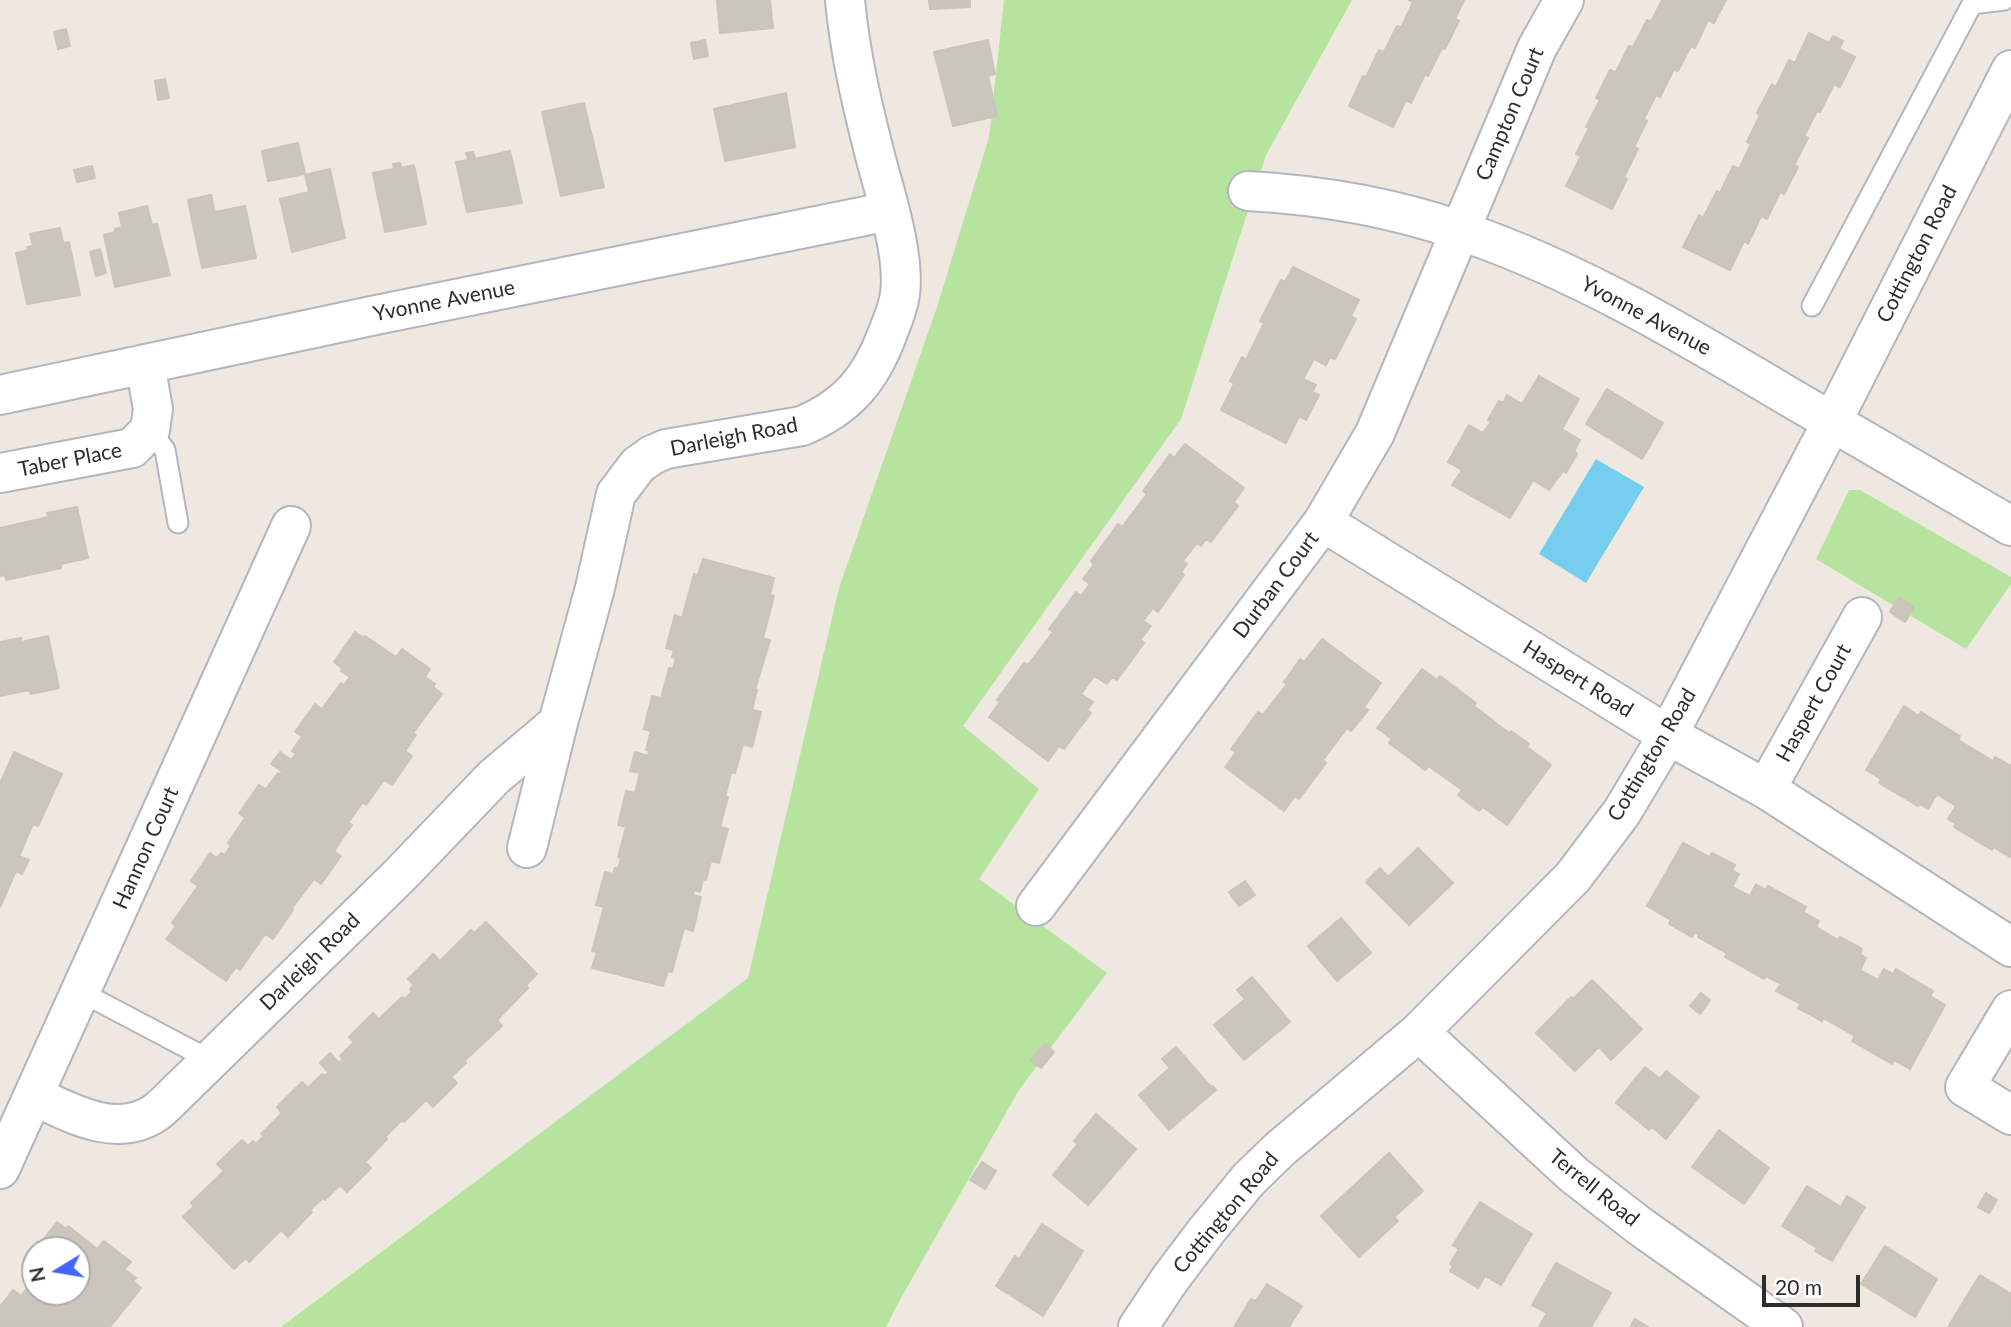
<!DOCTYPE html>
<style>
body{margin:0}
#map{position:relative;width:2011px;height:1327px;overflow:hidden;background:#eee8e0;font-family:Lato,sans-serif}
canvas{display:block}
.north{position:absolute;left:21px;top:1236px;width:70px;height:70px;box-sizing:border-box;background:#fff;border:2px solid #ababab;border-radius:50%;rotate:259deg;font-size:19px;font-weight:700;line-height:28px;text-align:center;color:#2d2d2d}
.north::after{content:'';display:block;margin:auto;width:24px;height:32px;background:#4365f9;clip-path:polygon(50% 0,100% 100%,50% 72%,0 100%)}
.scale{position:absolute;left:1762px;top:1275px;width:98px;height:32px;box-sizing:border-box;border:4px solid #2d2d2d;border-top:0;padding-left:9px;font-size:21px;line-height:24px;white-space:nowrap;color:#2d2d2d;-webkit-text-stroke:5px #fff;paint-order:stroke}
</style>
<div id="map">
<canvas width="2011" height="1327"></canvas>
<div class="north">N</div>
<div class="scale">20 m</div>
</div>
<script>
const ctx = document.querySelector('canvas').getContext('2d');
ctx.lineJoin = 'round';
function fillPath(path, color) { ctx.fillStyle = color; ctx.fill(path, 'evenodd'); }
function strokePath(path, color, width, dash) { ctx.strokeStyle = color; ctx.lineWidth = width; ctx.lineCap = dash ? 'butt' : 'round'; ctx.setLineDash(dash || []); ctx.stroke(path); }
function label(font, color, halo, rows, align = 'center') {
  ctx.font = font + ' Lato,sans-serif'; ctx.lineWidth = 5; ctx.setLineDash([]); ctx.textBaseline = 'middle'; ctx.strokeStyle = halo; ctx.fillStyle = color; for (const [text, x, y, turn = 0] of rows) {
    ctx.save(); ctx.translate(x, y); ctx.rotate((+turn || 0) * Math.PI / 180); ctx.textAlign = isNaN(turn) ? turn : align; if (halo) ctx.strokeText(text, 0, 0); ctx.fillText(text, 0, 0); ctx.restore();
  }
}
fillPath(new Path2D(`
 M1004,0h348l-86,155 -85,264 -218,307 76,63 -60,90 128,94 -88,117 -118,208 -15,29h-605l467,-349 91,-390 98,-281 52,-170z
 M1849,490h11l151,87v7l-45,65 -150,-90z`), '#b6e49e');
fillPath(new Path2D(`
 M1596,459l48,28 -58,96 -47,-29z`), '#75ceee');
const building = new Path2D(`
 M717,0h53l3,28 -53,5z
 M929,0h41v7l-40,2z
 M1409,0h55l-9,19 4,2 -14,28 -3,-1 -14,28 -3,-2 -14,29 -5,-3 -13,27 -44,-21 14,-30 3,1 13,-27 5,2 13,-26 4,2 12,-26z
 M1662,0h64l-12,23 -6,-3 -13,28 -4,-2 -13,25 -4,-2 -14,28 -4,-2 -12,24 3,2 -13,26 4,2 -14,28 3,2 -15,30 -46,-23 15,-30 -5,-2 13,-26 -3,-1 14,-27 -4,-2 14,-28 6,2 13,-26 4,1 14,-27 4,2z
 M66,29l4,17 -12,3 -4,-17z
 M1809,33l20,10 4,-7 10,5 -4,8 16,8 -15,30 -6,-3 -14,28 -3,-1 -13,25 4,2 -14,27 4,2 -14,27 -4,-2 -13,27 -6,-3 -13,28 -4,-3 -14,29 -47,-23 16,-32 4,3 14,-27 3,2 13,-27 6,3 12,-25 -4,-2 13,-27 -3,-2 15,-29 4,3 13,-27 6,3z
 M705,40l3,16 -14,3 -3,-16z
 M988,40l7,34 -7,2 9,40 -44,10 -19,-74z
 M165,79l4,19 -11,2 -3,-19z
 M786,93l9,54 -70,14 -11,-52z
 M584,103l20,84 -43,9 -19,-84z
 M298,143l7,31 -37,7 -6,-30z
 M510,151l12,52 -55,9 -11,-50 12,-2 -2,-7 7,-1 2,7z
 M400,163l1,5 13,-3 12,59 -41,8 -12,-59 21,-4 -1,-5z
 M92,166l3,12 -18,4 -3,-12z
 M330,169l15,69 -53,14 -12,-53 29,-7 -4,-17z
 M211,195l4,17 30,-6 11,52 -54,10 -14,-68z
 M147,206l5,19 5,-1 13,51 -55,12 -11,-52 11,-3v-3l7,-2 -3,-14z
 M60,228l3,15 6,-1 11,53 -53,9 -11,-51 12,-3 -1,-3 6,-1 -3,-12z
 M100,249l6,24 -10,3 -6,-24z
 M1293,267l66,33 -8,16 5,3 -21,40 -5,-2 -4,8 -12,-6 -11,20 13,6 -4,7 7,3 -13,25 -7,-4 -13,27 -65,-33 13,-26 -4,-3 12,-24 4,3 18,-37 -4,-2 21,-41 4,2z
 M1539,376l40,23 -17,30 18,11 -6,11 3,3 -11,19 -3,-2 -14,19 -16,-10 -23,38 -58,-33 10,-15 -14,-8 21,-37 14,8 8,-11 -3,-2 11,-19 4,2 4,-8 15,9z
 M1607,389l56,34 -21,36 -56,-35z
 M1185,444l59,44 -10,14 4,4 -27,36 -5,-3 -5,7 -4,-3 -14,18 4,3 -6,8 3,3 -26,37 -5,-4 -10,13 8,5 -11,14 4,3 -27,37 -5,-3 -5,7 -13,-8 -13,18 12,8 -6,8 4,3 -27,36 -5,-3 -11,15 -59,-44 11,-15 -3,-2 27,-37 4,2 25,-33 -4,-3 27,-37 5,4 9,-12 -7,-5 11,-15 -3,-3 27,-37 4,3 25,-33 -4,-3 27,-37 4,4z
 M77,507l11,51 -27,6v4l-55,12 -1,-5 -5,1v-48l49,-11 -2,-4z
 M703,559l71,19 -4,17 4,1 -11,42 7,2 -15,50h2l-5,20 9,2 -9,35 -9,-3 -8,29h-4l-6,24h3l-8,30 8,2 -9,34 -8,-2 -5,19 -3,-1 -3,13 -6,-2 -1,5 8,2 -8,34 -9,-3 -12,44 -4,-1 -5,15 -71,-18 5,-16 -5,-1 12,-44 -8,-2 9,-33 8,2 2,-6 3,1 3,-11 -3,-1 8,-30 -8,-2 8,-34 9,2 5,-20 -10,-2 5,-19 13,4 1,-5 -3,-1 5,-19 -7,-2 8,-33 9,2 8,-30 4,1 3,-11 -4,-1 2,-7 -8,-2 9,-33 7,3 12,-44 4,1z
 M1899,597l15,10 -9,15 -15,-10z
 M355,632l9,6 1,-2 31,21 6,-8 28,20 -5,8 10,7 -2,3 9,7 -29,39 3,2 -11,16 7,5 -20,29 -8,-5 -18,25 -3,-3 -15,21 4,2 -18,26 7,5 -20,28 -7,-5 -22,29 1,2 -20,29 -8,-5 -25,36 -4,-3 -10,14 -60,-42 10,-13 -4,-3 26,-37 -7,-5 19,-28 7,5 4,-5 4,2 6,-10 -3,-2 17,-25 -6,-5 20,-28 7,4 12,-16 2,2 2,-4 -11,-7 9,-12 11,8 5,-6 -4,-3 10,-15 -7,-4 20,-28 7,5 19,-26 3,2 6,-8 -9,-6 2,-2 -9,-7z
 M48,636l11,52 -28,6 -2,-4 -29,6v-54l21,-4v4z
 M1322,639l59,44 -17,24 4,3 -17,21 -4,-3 -24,32 3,3 -27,36 -4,-3 -11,15 -59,-44 11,-15 -5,-3 27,-37 5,3 24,-31 -3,-2 16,-23 4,3z
 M1422,669l15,11 3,-4 36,27 -2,3 35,27 2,-2 18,13 -2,3 24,18 -44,60 -24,-18 -4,4 -21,-16 4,-5 -33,-24 -4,4 -36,-27 3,-4 -15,-11z
 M1904,706l15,10 2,-4 39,24 -2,4 35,21 2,-4 16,9 -1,91 -17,-10 -1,3 -38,-23 2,-3 -8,-5 8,-13 -19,-12 -9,15 -8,-5 -2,2 -39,-23 2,-4 -15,-9z
 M14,752l48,22 -24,52 -5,-2 -14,32 10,4 -7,14 -6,-3 -16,36v-123z
 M1683,843l26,14 3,-4 23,12 -3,5 7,4 -7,13 18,9 6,-12 9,6 3,-4 38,21 -3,5 16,9 -3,6 22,13 2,-3 22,12 -2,5 6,4 -6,12 18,10 6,-11 9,5 3,-5 37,22 -3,5 15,9 -35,64 -16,-9 -2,4 -40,-23 3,-5 -32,-18 -1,3 -24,-13 3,-4 -25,-13 5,-7 -15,-8 -2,3 -39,-22 2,-4 -29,-16 1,-3 -4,-2 -3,5 -23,-13 2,-4 -24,-14z
 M1418,848l35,35 -44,42 -43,-43 14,-14 8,9z
 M1245,881l10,14 -16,11 -10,-14z
 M1341,918l30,35 -34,28 -29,-35z
 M486,922l51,52 -11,11 2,3 -31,32 5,6 -38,35 2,2 -15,14 6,6 -24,24 -7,-7 -22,22 -2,-2 -17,17 2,2 -22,23 6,6 -24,24 -7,-7 -15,15 -2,-2 -13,12 2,2 -24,25 -7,-7 -32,32 -3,-4 -12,11 -51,-52 11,-11 -3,-3 33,-32 -7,-7 25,-24 6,6 5,-5 3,3 8,-8 -3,-2 21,-21 -5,-6 25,-25 6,6 14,-14 2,2 5,-3 -9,-10 10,-10 9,10 4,-4 -3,-3 14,-14 -5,-5 24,-24 6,6 23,-22 2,2 8,-7 -2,-3 4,-4 -6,-6 25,-25 7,7 31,-31 3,3z
 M1252,977l38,45 -46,38 -30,-35 31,-26 -8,-9z
 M1592,980l50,49 -31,31 -12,-13 -24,24 -39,-38 35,-36 2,2z
 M1701,993l9,7 -10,14 -10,-8z
 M1045,1044l9,8 -13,16 -10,-8z
 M1176,1047l35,40 2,-1 3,4 -47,40 -30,-35 31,-27 -8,-9z
 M1645,1067l15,12 6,-8 33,26 -33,42 -14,-12 -3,3 -33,-27z
 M1096,1114l40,35 -48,56 -35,-30 25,-31 -4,-3z
 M1719,1130l50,38 -25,36 -52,-37z
 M1389,1153l34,38 -29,26 4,4 -39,36 -38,-41z
 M982,1162l14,9 -11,18 -15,-9z
 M1807,1186l34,21 6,-11 18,11 -33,54 -17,-10 2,-3 -35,-22z
 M1986,1193l11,7 -8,13 -11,-6z
 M1480,1202l52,32 -31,51 -16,-9 -7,12 -28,-17 3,-5 -3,-2 9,-15 -6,-4z
 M57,1222l9,7 2,-3 29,23 7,-8 27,21 -7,7 12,9 -3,3 8,7 -31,39h-110v-20l13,-17 8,6 14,-18v14h42v-42h-42z
 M1042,1224l41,27 -40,65 -47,-30 19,-30 4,3z
 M1885,1246l52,33 -22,38 -54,-33z
 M1556,1263l55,30 -20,34h-52l8,-14 -15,-8z
 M1980,1275l31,19v33h-63z
 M1267,1284l35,22 -13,21h-55l17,-28 5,2z
 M1635,1319l13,8h-18z`);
fillPath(building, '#cac6be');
strokePath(building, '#cac4b9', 2);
const lane = new Path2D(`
 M1812,306l160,-302 32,-4
 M150,430l15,20 13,73
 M81,992l129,68`);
const street = new Path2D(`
 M1248,191c72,4 144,16 213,40 115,39 221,102 325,164 75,44 150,87 225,131
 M0,395l376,-80 514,-104
 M0,473l132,-25 18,-18 3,-21 -8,-45
 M1323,522l345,213 98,54 245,158
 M1766,789l96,-172
 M527,848l31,-125
 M1036,906l287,-384 52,-89 162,-385 27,-48
 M2011,1010l-46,77 46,28
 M1419,1032l155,143 67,52 142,100
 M34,1096c37,17 82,43 121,17 10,-7 19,-18 28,-26l217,-212 94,-98 64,-54 37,-135 21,-94 22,-29 14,-10 14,-6 136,-23c45,-19 68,-46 85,-91 5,-13 11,-26 13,-41 5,-37 -13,-94 -23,-131 -14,-54 -27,-108 -32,-163
 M0,1169l291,-643
 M1138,1327l32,-48 37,-49 42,-51 31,-30 139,-117 154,-155 49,-65 46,-77 164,-313 179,-352`);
strokePath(lane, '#b3b6c0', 23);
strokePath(street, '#b3b6c0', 42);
strokePath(lane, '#fff', 19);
strokePath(street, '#fff', 38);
label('21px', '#2d2d2d', '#fff', [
 ["Campton Court",1510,114,-67],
 ["Cottington Road",1917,254,-63],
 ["Yvonne Avenue",444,301,-11],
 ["Yvonne Avenue",1646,316,28],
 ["Darleigh Road",734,437,-11],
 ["Taber Place",70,460,-11],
 ["Durban Court",1276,585,-53],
 ["Haspert Road",1578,679,32],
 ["Haspert Court",1814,703,-61],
 ["Cottington Road",1652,755,-59],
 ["Hannon Court",146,848,-66],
 ["Darleigh Road",310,962,-44],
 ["Terrell Road",1594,1188,39],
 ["Cottington Road",1226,1213,-50]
]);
</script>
